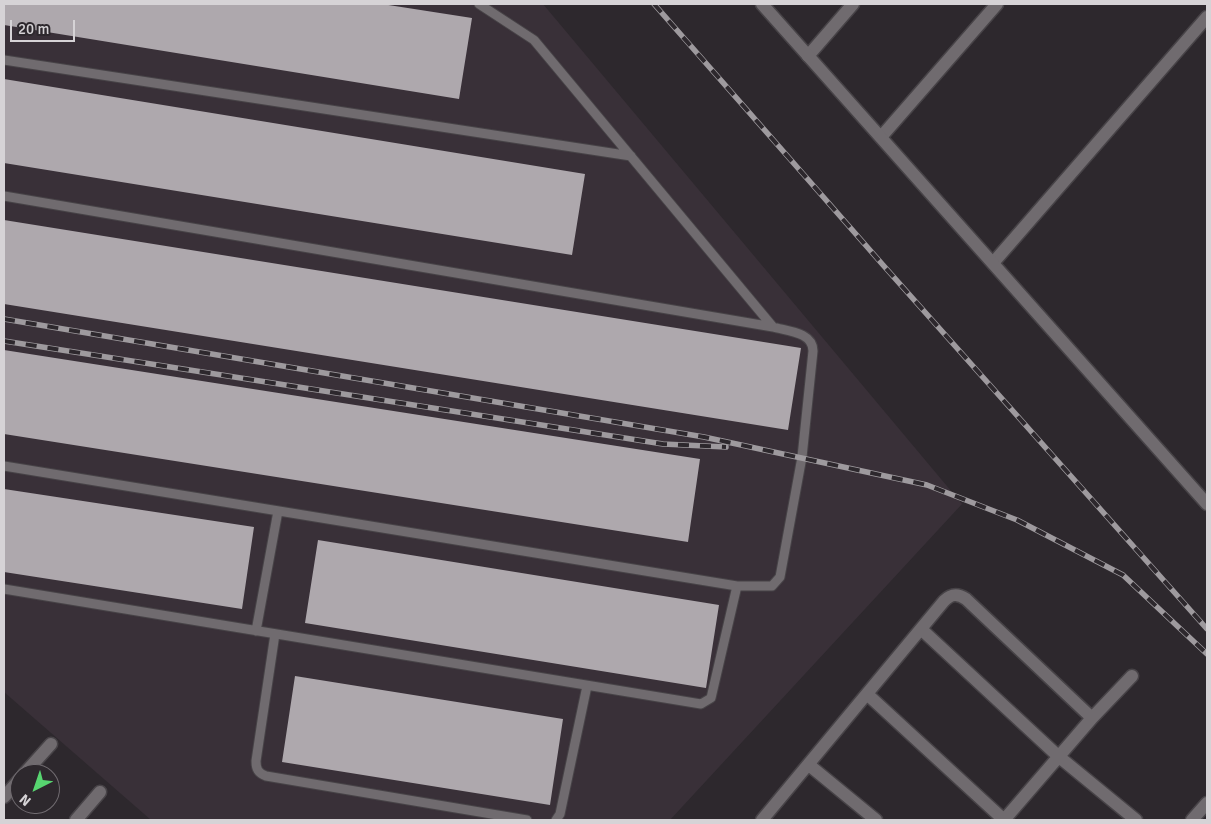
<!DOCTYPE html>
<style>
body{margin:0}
#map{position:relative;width:1211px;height:824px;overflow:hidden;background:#2d282d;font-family:Signika,sans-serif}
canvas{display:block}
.frame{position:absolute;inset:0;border:5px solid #d6d3d6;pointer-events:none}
.north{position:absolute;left:10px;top:764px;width:50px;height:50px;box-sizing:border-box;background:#2d282d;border:1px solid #716c71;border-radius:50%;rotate:221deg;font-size:14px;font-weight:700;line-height:20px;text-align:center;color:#d6d3d6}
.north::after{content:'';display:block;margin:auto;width:18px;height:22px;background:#57d570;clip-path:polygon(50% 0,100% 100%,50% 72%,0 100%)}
.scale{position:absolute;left:10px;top:20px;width:65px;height:22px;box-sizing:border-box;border:2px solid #d6d3d6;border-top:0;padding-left:6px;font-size:15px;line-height:18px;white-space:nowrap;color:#d6d3d6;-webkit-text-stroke:4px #2d282d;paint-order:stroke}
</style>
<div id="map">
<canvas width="1211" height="824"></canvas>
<div class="frame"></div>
<div class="north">N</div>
<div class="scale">20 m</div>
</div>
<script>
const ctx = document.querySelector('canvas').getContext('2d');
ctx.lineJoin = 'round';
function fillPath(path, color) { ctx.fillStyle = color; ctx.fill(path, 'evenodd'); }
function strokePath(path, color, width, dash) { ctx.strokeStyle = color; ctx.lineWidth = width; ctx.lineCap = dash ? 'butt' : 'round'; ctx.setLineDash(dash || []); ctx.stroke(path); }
fillPath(new Path2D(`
 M4,4h539l419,500 -292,316h-519l-147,-128z`), '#393038');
fillPath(new Path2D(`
 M4,4h378l90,14 -13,81 -455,-74z
 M4,79l581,95 -13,81 -568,-92z
 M4,220l797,128 -13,82 -784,-126z
 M4,350l696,109 -12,83 -684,-108z
 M4,489l250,38 -12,82 -238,-37z
 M318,540l401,65 -13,83 -401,-65z
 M295,676l268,43 -13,86 -268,-43z`), '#aea8ad');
const service = new Path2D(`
 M479,4l55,36 239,287
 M4,60l627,96
 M4,196l769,131c14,4 40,5 40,24l-11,106 -22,120 -8,9h-35l-733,-120
 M4,589l697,115 10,-6 26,-112
 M256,631l22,-120
 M275,634l-19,127c0,8 2,12 10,15l261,44
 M556,820l4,-6 27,-128`);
const minor = new Path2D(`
 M808,56l45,-52
 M881,137l116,-133
 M993,263l214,-246
 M921,629l137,127 78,64
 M867,694l137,126
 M809,765l67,55
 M24,774l27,-30
 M4,797l16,-18
 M76,820l24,-28
 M762,820l182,-219c7,-7 13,-8 22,-2l126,119
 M1004,820l88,-102 40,-42
 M1192,820l15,-17`);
const tertiary = new Path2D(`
 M762,4l445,500`);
strokePath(service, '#474347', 11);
strokePath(minor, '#474347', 15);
strokePath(tertiary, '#474347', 15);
strokePath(service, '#706b6f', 9);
strokePath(minor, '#706b6f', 12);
strokePath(tertiary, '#706b6f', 12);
const rail = new Path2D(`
 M654,4l229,261 324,364
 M4,319l700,118 223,48 90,35 106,55 84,79
 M4,341l659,103 63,3`);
strokePath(rail, '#9e9a9e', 5.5);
strokePath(rail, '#2d282d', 4, [11]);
</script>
